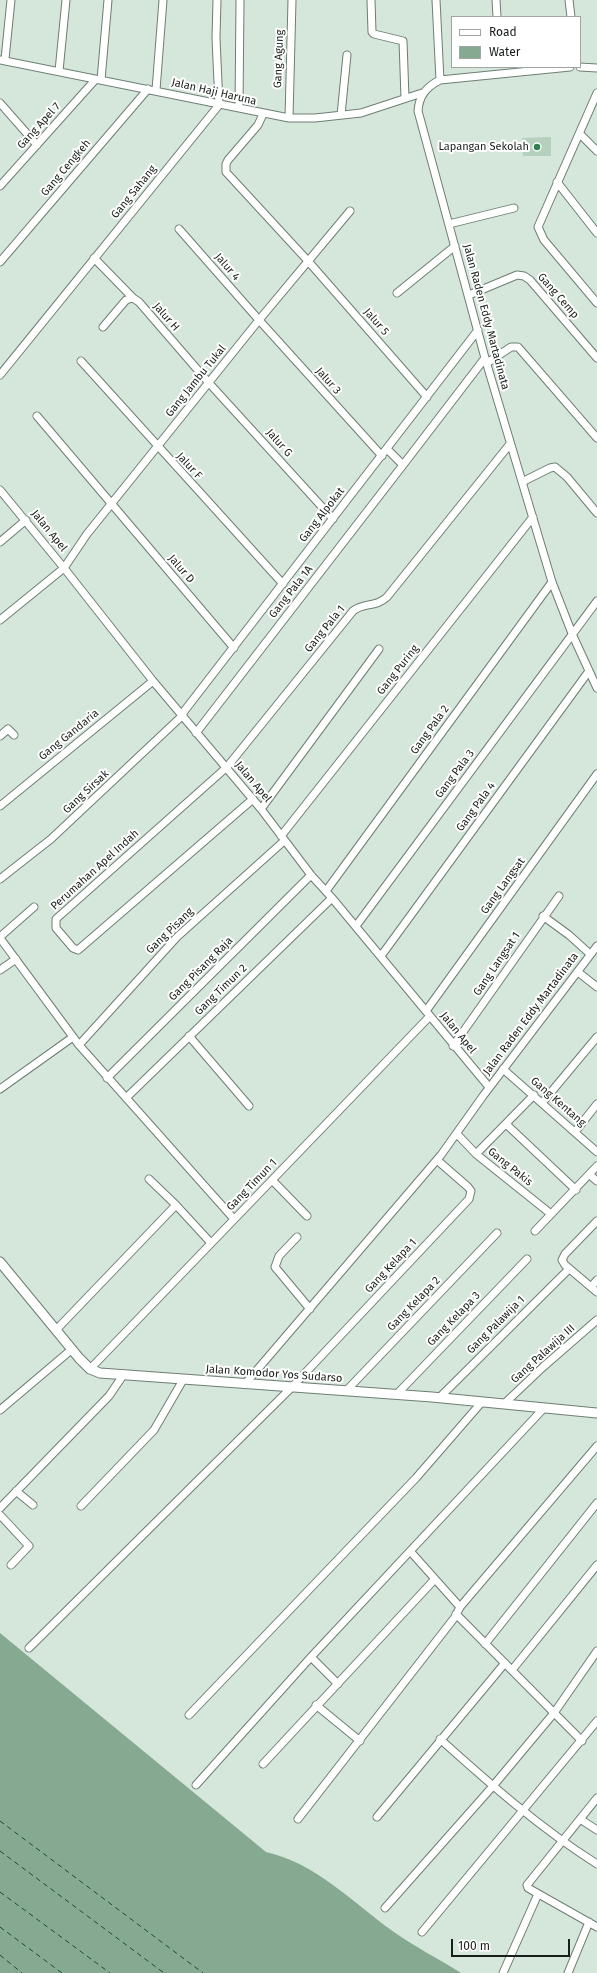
<!DOCTYPE html>
<style>
body{margin:0}
#map{position:relative;width:597px;height:1973px;overflow:hidden;background:#d5e6da;font-family:"Fira Sans",sans-serif}
canvas{display:block}
.legend{position:absolute;left:451px;top:16px;width:130px;height:52px;box-sizing:border-box;background:#fff;border:1px solid #a3a5a3;margin:0;padding:5px 7px;list-style:none;font-size:12px;color:#181e1a}
.legend li{display:flex;align-items:center;gap:8px;height:20px}
.legend b{width:20px;border:1px solid #a3a5a3}
.scale{position:absolute;left:451px;top:1939px;width:119px;height:18px;box-sizing:border-box;border:2px solid #181e1a;border-top:0;padding-left:5px;font-size:12px;line-height:14px;white-space:nowrap;color:#181e1a;-webkit-text-stroke:3px #fff;paint-order:stroke}
</style>
<div id="map">
<canvas width="597" height="1973"></canvas>
<ul class="legend">
<li><b style="height:5px;background:#fff"></b>Road</li>
<li><b style="height:11px;background:#86aa91"></b>Water</li>
</ul>
<div class="scale">100 m</div>
</div>
<script>
const ctx = document.querySelector('canvas').getContext('2d');
ctx.lineJoin = 'round';
function fillPath(path, color) { ctx.fillStyle = color; ctx.fill(path, 'evenodd'); }
function strokePath(path, color, width, dash) { ctx.strokeStyle = color; ctx.lineWidth = width; ctx.lineCap = dash ? 'butt' : 'round'; ctx.setLineDash(dash || []); ctx.stroke(path); }
function label(font, color, halo, rows, align = 'center') {
  ctx.font = font + ' "Fira Sans",sans-serif'; ctx.lineWidth = 4; ctx.setLineDash([]); ctx.textBaseline = 'middle'; ctx.strokeStyle = halo; ctx.fillStyle = color; for (const [text, x, y, turn = 0] of rows) {
    ctx.save(); ctx.translate(x, y); ctx.rotate((+turn || 0) * Math.PI / 180); ctx.textAlign = isNaN(turn) ? turn : align; if (halo) ctx.strokeText(text, 0, 0); ctx.fillText(text, 0, 0); ctx.restore();
  }
}
fillPath(new Path2D(`
 M551,137v19h-28l-1,-18z`), '#b5d1bd');
fillPath(new Path2D(`
 M0,1633l266,219c50,11 87,51 128,80 21,15 45,27 67,41h-461z`), '#86aa91');
strokePath(new Path2D(`
 M0,1821l203,152
 M0,1851l164,122
 M0,1892l110,81
 M0,1927l62,46
 M0,1955l22,18`), '#15512f', 1, [5, 4]);
const street = new Path2D(`
 M371,0l1,32 2,2 29,7 2,57
 M436,0l4,80
 M496,0l1,17
 M569,0l2,17
 M5,59l6,-59
 M0,60l289,58h26l46,-5 61,-20
 M570,67l-130,13c-14,7 -21,16 -22,31l67,247 67,224 21,54 24,52
 M580,67l17,1
 M59,71l7,-71
 M101,80l7,-80
 M156,90l7,-90
 M597,93l-59,134 6,13 53,63
 M0,103l37,42
 M239,108l1,-108
 M263,114l-5,11 -30,35 -2,4v8l82,89 119,136
 M341,115l6,-60
 M289,118l3,-118
 M580,134l17,17
 M557,182l40,51
 M0,186l95,-106
 M449,224l65,-16
 M179,229l80,91 123,136
 M94,258l39,40
 M0,262l148,-173
 M397,293l58,-47
 M469,295l48,-20 7,1 6,4 67,78
 M103,327l23,-27 7,-2 6,4 70,81 124,136
 M81,361l202,223
 M487,363l24,-16h7l79,91
 M0,375l219,-270 -3,-67 1,-38
 M37,416l197,232
 M387,449l16,16 82,-107
 M522,482l28,-14 5,-1 12,10 30,36
 M0,490l64,78 89,113 108,128 50,66 21,23 157,189
 M0,542l26,-22
 M0,620l64,-52 23,-34 172,-214 91,-109
 M182,714l296,-384
 M196,733l207,-268
 M0,736l8,-7 6,6
 M253,799l-175,151 -5,-2 -17,-20v-9l171,-152 126,-156c11,-9 22,-3 34,-14l123,-153
 M0,806l153,-125
 M261,809l118,-160
 M281,836l252,-319
 M0,879l51,-40 132,-124
 M326,891l226,-309
 M543,916l26,19 21,19
 M356,926l241,-325
 M0,937l34,-30
 M0,938l79,107 155,174
 M381,956l208,-285
 M0,970l16,-11
 M578,972l19,15
 M426,1011l171,-237
 M189,1036l60,70
 M79,1045l98,-108 107,-96
 M453,1046l106,-150
 M503,1069l94,83
 M107,1078l204,-203
 M0,1089l73,-52
 M126,1098l206,-200
 M542,1103l55,-66
 M506,1124l70,66
 M575,1132l22,-28
 M457,1134l19,20 75,60
 M476,1154l58,-59
 M590,1175l7,6
 M149,1179l27,26 35,38
 M272,1180l35,36
 M535,1231l62,-65
 M297,1237l-18,19 -4,11 35,42
 M597,1280l-6,7 6,5
 M591,1287l-26,-22 -3,-5 3,-6 32,-33
 M56,1330l120,-125
 M90,1369l340,-353
 M245,1384l196,-229 42,-59 114,-150
 M346,1391l151,-158
 M397,1394l130,-135
 M439,1398l130,-129
 M504,1404l39,-37 54,-47
 M0,1410l71,-60
 M16,1491l17,14
 M81,1506l73,-76 29,-50
 M0,1508l109,-112 15,-22
 M0,1515l29,31 -18,19
 M410,1551l50,56
 M456,1614l126,127
 M485,1644l112,-141
 M29,1648l263,-261 177,-188 2,-8 -3,-4 -31,-27
 M311,1657l27,27
 M512,1670l85,-105
 M316,1705l44,36
 M189,1715l227,-237 65,-75
 M440,1739c50,45 100,89 157,125
 M263,1764l172,-185
 M196,1785l115,-128 233,-249
 M597,1798l-70,87 1,3 69,39
 M377,1817l128,-154
 M298,1819l157,-202 5,-10 137,-161
 M580,1819l17,11
 M385,1908l108,-122 61,-73 43,-62
 M422,1932l175,-211
 M503,1973l35,-79
 M568,1973l21,-51`);
const secondary = new Path2D(`
 M0,1262l79,96 11,11 10,4 332,24 165,16`);
strokePath(street, '#6e7e73', 9);
strokePath(secondary, '#6e7e73', 11);
strokePath(street, '#fff', 7);
strokePath(secondary, '#fff', 9);
for (const [x, y, r, color] of [
 [537,147,4,"#318152"]
]) { const dot = new Path2D(); dot.arc(x, y, r, 0, 2 * Math.PI); ctx.fillStyle = color; ctx.fill(dot); strokePath(dot, '#fff', 1.5); }
label('11px', '#181e1a', '#fff', [
 ["Gang Agung",279,59,-88],
 ["Jalan Haji Haruna",214,92,13],
 ["Gang Apel 7",39,126,-48],
 ["Gang Cengkeh",66,168,-50],
 ["Gang Sahang",134,192,-51],
 ["Jalur 4",227,267,49],
 ["Gang Cemp",558,296,49],
 ["Jalur H",166,317,49],
 ["Jalan Raden Eddy Martadinata",486,317,75],
 ["Jalur 5",376,322,49],
 ["Gang Jambu Tukal",196,381,-51],
 ["Jalur 3",328,381,48],
 ["Jalur G",279,443,48],
 ["Jalur F",189,466,47],
 ["Gang Alpokat",322,515,-52],
 ["Jalan Apel",49,531,51],
 ["Jalur D",181,569,49],
 ["Gang Pala 1A",291,592,-52],
 ["Gang Pala 1",325,629,-51],
 ["Gang Puring",398,670,-52],
 ["Gang Pala 2",430,730,-54],
 ["Gang Gandaria",69,735,-39],
 ["Gang Pala 3",455,774,-53],
 ["Jalan Apel",253,782,50],
 ["Gang Sirsak",86,792,-43],
 ["Gang Pala 4",476,807,-54],
 ["Perumahan Apel Indah",95,870,-42],
 ["Gang Langsat",503,886,-54],
 ["Gang Pisang",170,931,-44],
 ["Gang Langsat 1",497,964,-56],
 ["Gang Pisang Raja",201,969,-45],
 ["Gang Timun 2",221,990,-44],
 ["Jalan Raden Eddy Martadinata",531,1014,-53],
 ["Jalan Apel",458,1033,51],
 ["Gang Kentang",558,1102,41],
 ["Gang Pakis",510,1167,39],
 ["Gang Timun 1",252,1185,-46],
 ["Gang Kelapa 1",391,1266,-47],
 ["Gang Kelapa 2",414,1304,-46],
 ["Gang Kelapa 3",454,1319,-46],
 ["Gang Palawija 1",496,1325,-45],
 ["Gang Palawija III",543,1354,-42],
 ["Jalan Komodor Yos Sudarso",274,1374,4]
]);
label('11px', '#181e1a', '#fff', [
 ["Lapangan Sekolah",529,147]
], 'right');
</script>
